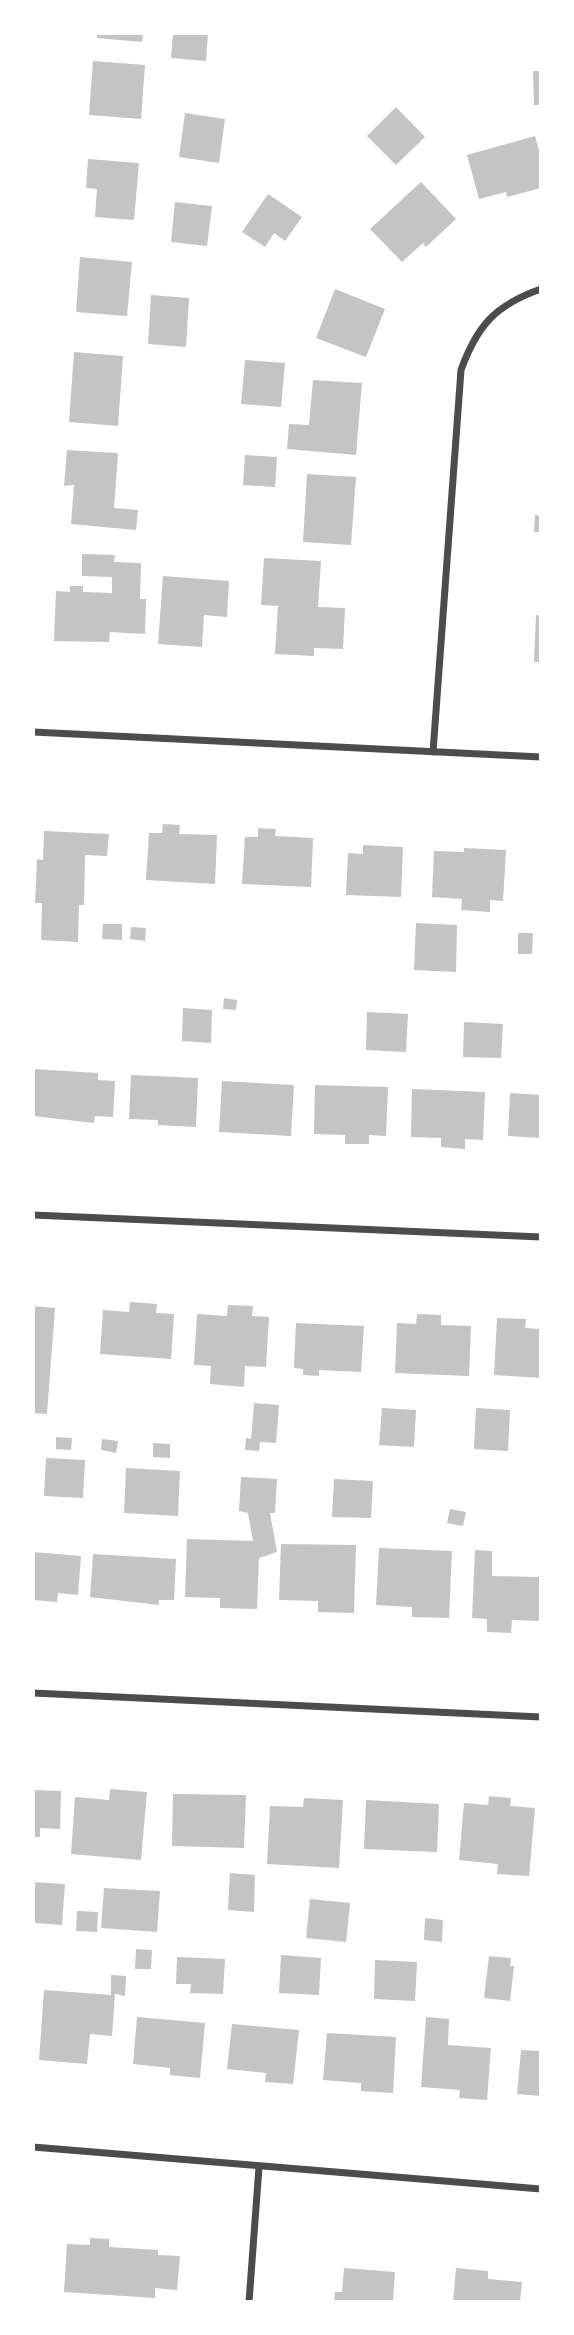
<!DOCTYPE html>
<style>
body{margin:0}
#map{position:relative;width:574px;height:2335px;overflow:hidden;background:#fff;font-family:"Nunito Sans",sans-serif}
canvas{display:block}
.frame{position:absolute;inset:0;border:35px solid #fff;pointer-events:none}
</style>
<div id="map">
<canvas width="574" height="2335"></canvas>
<div class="frame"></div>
</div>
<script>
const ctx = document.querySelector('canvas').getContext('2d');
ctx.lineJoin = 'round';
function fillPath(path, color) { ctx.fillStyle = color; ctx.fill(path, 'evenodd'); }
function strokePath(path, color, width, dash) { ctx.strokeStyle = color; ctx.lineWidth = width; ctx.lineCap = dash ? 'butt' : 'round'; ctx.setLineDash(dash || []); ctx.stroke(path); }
fillPath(new Path2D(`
 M97,33h46l-1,9 -45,-4z
 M173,33h35l-2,28 -35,-3z
 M93,61l52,4 -4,54 -52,-4z
 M533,71h8v34h-7z
 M396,107l29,30 -29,28 -29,-29z
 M185,113l40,6 -6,44 -40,-6z
 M535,136l6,22v30l-34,9 -1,-5 -27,7 -12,-44z
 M88,159l51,4 -5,57 -39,-3 2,-28 -11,-1z
 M421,182l35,37 -30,28 -3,-4 -21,19 -32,-33z
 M268,194l34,23 -17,24 -11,-8 -9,14 -23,-15z
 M175,202l37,4 -5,40 -36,-4z
 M80,257l52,5 -5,54 -51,-4z
 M335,289l50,20 -19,48 -50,-19z
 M151,295l38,3 -3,49 -38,-3z
 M74,352l49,4 -5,70 -49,-4z
 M245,360l40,3 -4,44 -40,-3z
 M313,380l49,3 -6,72 -69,-6 2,-25 20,1z
 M67,450l51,3 -4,55 24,2 -2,20 -65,-6 3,-39 -10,1z
 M245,455l32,2 -2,30 -32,-2z
 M307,474l49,3 -5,68 -48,-3z
 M535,515l6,1v16h-7z
 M82,554l33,1 -1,7 27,1 -1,36h6l-1,35 -35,-2 -1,10 -55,-1 2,-50 14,1v-6h13v6l29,1v-16l-30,-1z
 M264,558l57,3 -3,46 27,1 -2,41 -29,-1v8l-39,-2 3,-48 -17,-1z
 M163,576l66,5 -2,36 -23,-2 -2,32 -44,-3z
 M536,615l5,1v46h-7z
 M163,824l17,1 -1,9 38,1 -2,49 -69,-4 3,-47h13z
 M258,828l18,1 -1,7 38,2 -2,49 -69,-3 3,-47h13z
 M44,831l65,3 -2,22 -22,-1 -1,50h-5l-1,37 -37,-2 1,-37h-7l2,-44 6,1z
 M363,845l40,2 -2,50 -55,-2 2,-42 15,1z
 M464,848l42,2 -3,51 -13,-1v12l-29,-2 1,-11 -30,-2 2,-46 30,1z
 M416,923l41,2 -1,47 -42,-2z
 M103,924h19v16l-20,-1z
 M131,927l15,1 -1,13 -15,-2z
 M518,933h15l-1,21h-14z
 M224,998l13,2 -1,10 -13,-1z
 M183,1008l29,2 -1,33 -29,-2z
 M367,1012l41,2 -2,38 -40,-2z
 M464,1022l39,2 -2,34 -38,-1z
 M33,1069l65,4v7l17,1 -2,36 -18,-1 -1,7 -61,-7z
 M131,1075l67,3 -2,49 -38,-2v-5l-29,-1z
 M222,1081l72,4 -3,51 -72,-4z
 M315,1085l73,2 -2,49 -17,-1v9h-24v-9l-31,-1z
 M412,1089l73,3 -2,48 -18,-1v10l-24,-2v-9l-30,-1z
 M510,1093l31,2v43l-33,-2z
 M130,1302l27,2 -1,9 18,1 -3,45 -71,-5 3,-44 26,2z
 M228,1305l25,1 -1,10 17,1 -3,50 -21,-1 -1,21 -34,-3 1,-18 -17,-1 3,-51 30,2z
 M33,1306l22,2 -8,106 -14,-1z
 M417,1314l24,1v10l30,1 -2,50 -74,-3 2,-50 19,1z
 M497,1318l29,1 -1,9 16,1v49l-47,-3z
 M296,1323l68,3 -3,46 -42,-2v6l-16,-1v-6l-9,-1z
 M254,1403l25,2 -3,38 -16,-1 -1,9 -14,-1 1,-12 5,1z
 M382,1408l34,2 -2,37 -35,-2z
 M476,1408l34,2 -2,41 -34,-2z
 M56,1437l16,1 -1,12 -15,-1z
 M102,1439l16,2 -2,12 -15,-3z
 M153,1443l17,1v14l-17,-1z
 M46,1458l39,2 -2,38 -39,-2z
 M126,1468l54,3 -2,45 -54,-3z
 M241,1477l36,2 -2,34h-5l7,39 -18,6 -2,51 -37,-1v-10l-35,-1 2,-58 66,2 -5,-28 -9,-2z
 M334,1479l39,2 -2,37 -39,-1z
 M450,1509l16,3 -3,14 -16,-3z
 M281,1544l75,1 -2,68 -36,-1v-11l-39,-1z
 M379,1548l73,3 -3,67 -37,-1v-10l-36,-2z
 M475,1550l17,1v25l49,1v44l-29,-1 -1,13 -24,-1v-13l-15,-1z
 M33,1552l48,4 -3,39 -20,-2 -1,9 -24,-2z
 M93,1554l83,5 -2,41h-15v5l-69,-8z
 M110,1789l37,3 -6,68 -70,-6 4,-57 34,3z
 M33,1790l28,1 -1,38 -20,-1v9h-7z
 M173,1794l73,1 -2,53 -72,-2z
 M489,1796l22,2 -1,8 25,2 -6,68 -32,-2 1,-10 -39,-4 5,-57 24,2z
 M304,1798l39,2 -4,68 -72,-4 3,-58 33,1z
 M366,1800l73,4 -2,48 -73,-3z
 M230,1873l25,2 -1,37 -26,-2z
 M33,1882l32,2 -3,41 -29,-2z
 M104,1888l56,3 -3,41 -56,-4z
 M310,1899l40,4 -4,39 -40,-4z
 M77,1911l21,1 -1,20 -21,-1z
 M425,1918l18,2 -1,22 -18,-2z
 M136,1949l16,1 -1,19h-16z
 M281,1955l40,3 -2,37 -40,-2z
 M489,1956l22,2 -1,8h4l-4,35 -26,-3z
 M177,1957l48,2 -2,35 -33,-1 1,-9h-15z
 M375,1960l42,2 -2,39 -41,-2z
 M111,1975l15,1 -1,20 -10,-2 -3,42 -22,-2 -3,30 -48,-4 5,-70 67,5z
 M137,2017l68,6 -5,55 -30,-3v-7l-37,-4z
 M426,2017l23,2 -1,26 43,3 -4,52 -28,-2 1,-8 -39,-3z
 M232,2024l67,6 -6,54 -28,-2 1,-9 -39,-4z
 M327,2033l69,4 -3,56 -32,-2v-8l-38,-3z
 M521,2050l20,1v45l-24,-2z
 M90,2238l19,1v8l49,3v5l22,1 -3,34 -22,-2v10l-91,-6 3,-48 23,1z
 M344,2268l51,4 -2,30h-59l1,-10h7z
 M456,2268l32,3v8l34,3 -2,20h-67z`), '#c4c4c4');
strokePath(new Path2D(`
 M33,732l508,25
 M433,752l28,-382c16,-44 34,-65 80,-81
 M33,1215l508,22
 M33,1693l508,24
 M33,2147l508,42
 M249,2302l10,-135`), '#4c4c4c', 7);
</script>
